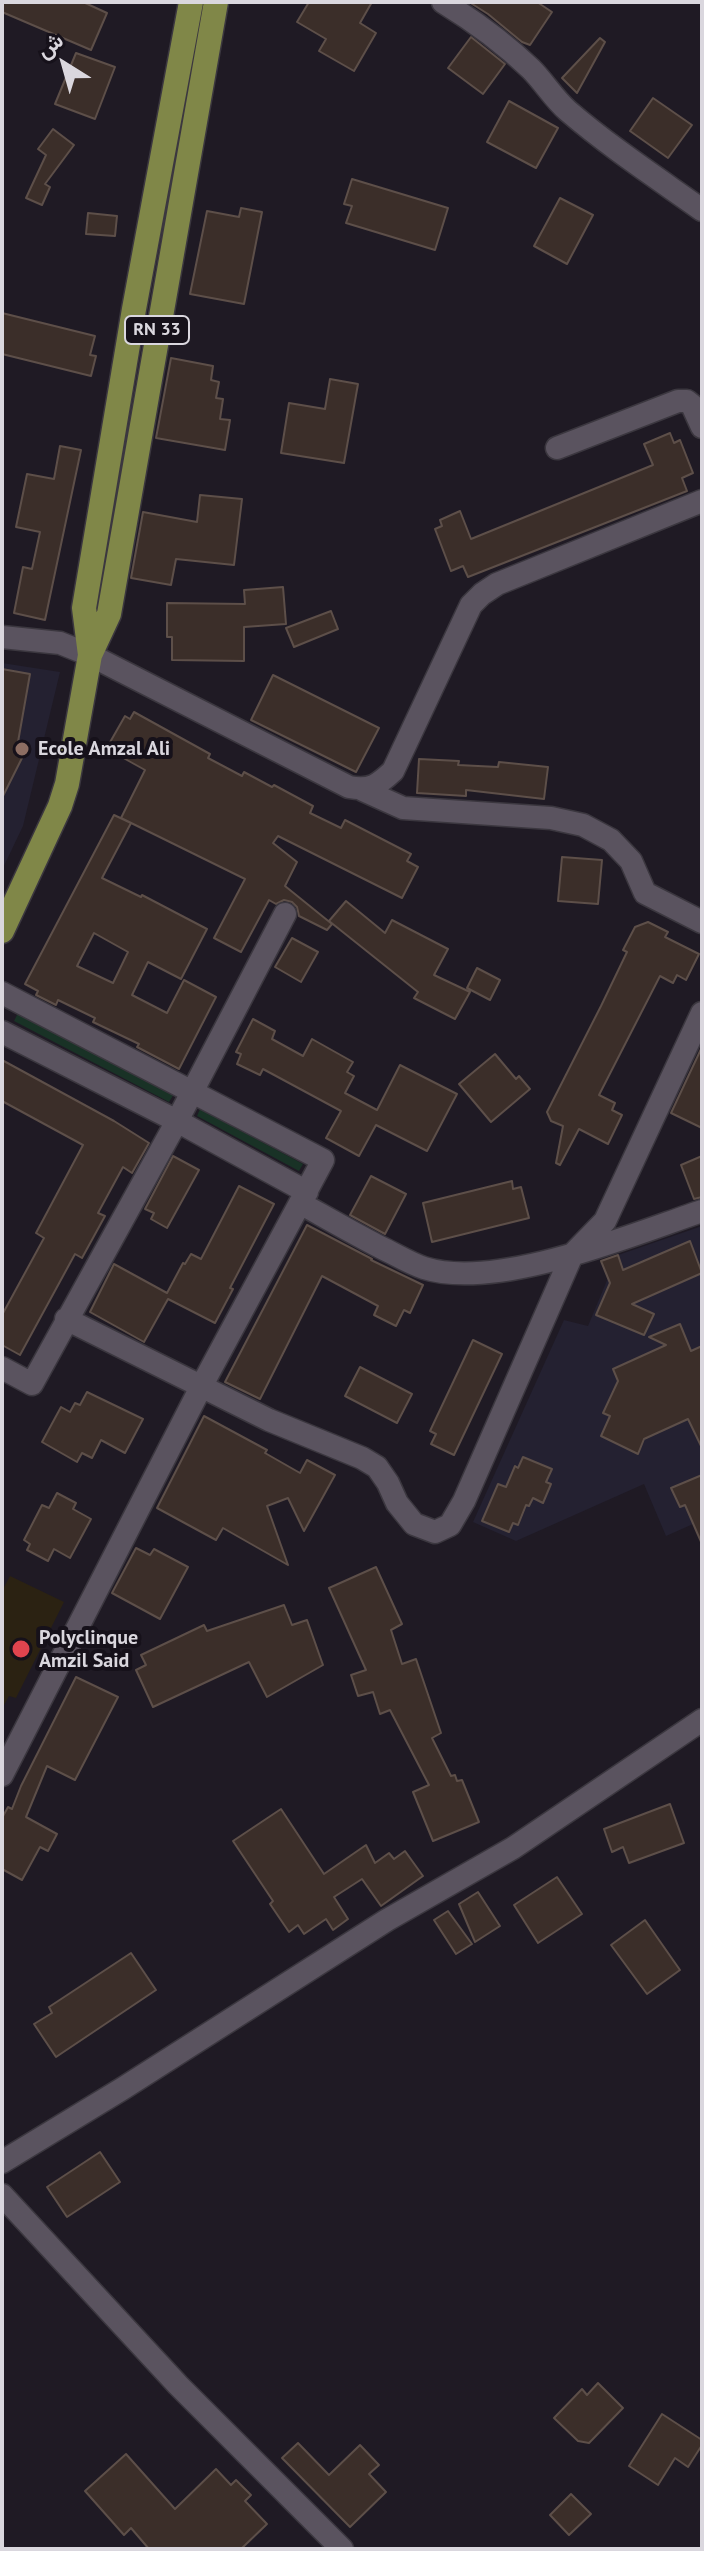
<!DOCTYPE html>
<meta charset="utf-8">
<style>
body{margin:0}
#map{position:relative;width:704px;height:2551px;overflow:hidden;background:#1f1a24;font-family:"PT Sans",Vazirmatn,sans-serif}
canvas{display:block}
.frame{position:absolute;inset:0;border:4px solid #dad7de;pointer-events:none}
.north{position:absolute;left:24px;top:24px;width:80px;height:80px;-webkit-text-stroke:6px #16111a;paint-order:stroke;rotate:323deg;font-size:22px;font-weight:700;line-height:32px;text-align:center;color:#dad7de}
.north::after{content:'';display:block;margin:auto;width:28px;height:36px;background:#dad7de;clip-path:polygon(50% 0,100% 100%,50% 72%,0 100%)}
</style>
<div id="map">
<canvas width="704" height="2551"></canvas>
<div class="frame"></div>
<div class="north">ش</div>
</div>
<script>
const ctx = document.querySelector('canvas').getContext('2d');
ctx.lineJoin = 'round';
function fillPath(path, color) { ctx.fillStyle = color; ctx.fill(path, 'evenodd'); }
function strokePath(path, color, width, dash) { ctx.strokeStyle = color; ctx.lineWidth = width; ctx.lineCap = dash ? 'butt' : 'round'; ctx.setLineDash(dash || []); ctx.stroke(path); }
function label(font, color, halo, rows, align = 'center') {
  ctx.font = font + ' "PT Sans",sans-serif'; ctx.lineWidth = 8; ctx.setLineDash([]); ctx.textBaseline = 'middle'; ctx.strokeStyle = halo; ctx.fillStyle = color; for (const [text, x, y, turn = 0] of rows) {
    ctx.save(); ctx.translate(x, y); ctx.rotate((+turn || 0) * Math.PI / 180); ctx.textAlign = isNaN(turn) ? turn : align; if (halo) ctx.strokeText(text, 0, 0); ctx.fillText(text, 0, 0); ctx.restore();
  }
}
fillPath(new Path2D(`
 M2,663l58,9 -37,154 -21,44z
 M702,1226v294l-36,16 -22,-52 -128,57 -43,-19 91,-202 24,6 20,-48 -7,-17z`), '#242131');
fillPath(new Path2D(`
 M10,1576l54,26 -48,96 -7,-2 -7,13v-118z`), '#2b2212');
fillPath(new Path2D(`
 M18,1013l156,81 -5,8 -155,-81z
 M200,1109l103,55 -4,7 -102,-55z`), '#193226');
const building = new Path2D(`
 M2,2h81l24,11 -16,37 -89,-38z
 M309,2h63l-12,21 16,10 -22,38 -35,-20 7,-12 -29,-17z
 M469,2h68l15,10 -22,33 -8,-3 -34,-28z
 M471,37l34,27 -22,30 -35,-26z
 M600,38l5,4 -28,51 -15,-15z
 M76,53l39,14 -20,52 -40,-15z
 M653,98l39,27 -24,33 -38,-27z
 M509,101l49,27 -22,40 -49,-26z
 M53,129l21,16 -29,39 5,3 -8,18 -16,-7 20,-43 -8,-6z
 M352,179l96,29 -13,42 -89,-27 6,-17 -8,-2z
 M560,198l33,17 -26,49 -33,-18z
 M241,208l21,4 -18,92 -54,-10 17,-83 32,6z
 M88,213l29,3 -2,20 -29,-2z
 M2,313l93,23 -5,19 6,1 -5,20 -89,-22z
 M171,358l42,8 -2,14 8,2 -3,16 7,1 -3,20 10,1 -5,30 -69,-12z
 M330,379l28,5 -14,79 -63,-10 8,-50 36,6z
 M670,433l4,10 6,-3 13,33 -11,5 5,13 -219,86 -5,-11 -12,5 -16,-42 7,-3 -2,-6 20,-9 11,28 182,-74 -9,-21z
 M60,446l21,4 -36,170 -31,-7 9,-46 9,2 8,-37 -24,-5 11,-53 27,5z
 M200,495l42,4 -8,66 -58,-6 -5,26 -40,-7 12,-66 54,10z
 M283,587l3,37 -42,3v34l-72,-1v-23h-5v-34l78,1 -1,-14z
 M331,611l7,18 -44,18 -8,-19z
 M2,669l28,5 -12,68 10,4 -26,52z
 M273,675l106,53 -23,44 -105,-52z
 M134,712l76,42 -2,4 34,18 2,-4 28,15 2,-2 39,21 -3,7 31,15 4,-8 66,34 -4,7 11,6 -16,31 -124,-62 -5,7 24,19 -12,24 47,38 -5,6 -28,-14 -2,-9 -5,-5 -8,-2 -8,4 -7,-4 -28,52 -27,-14 31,-59 -124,-61 24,-48 -27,-15 2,-4 -11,-7 16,-28 5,3z
 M419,759l40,2 -1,4 40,2 1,-5 49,5 -4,32 -78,-9v6l-49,-3z
 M114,815l17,8 -29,55 39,19 1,-2 65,34 -26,50 -33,-17 -16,33 35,18 17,-33 32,17 -37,72 -42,-22 2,-3 -46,-22 2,-4 -37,-18 -2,5 -20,-10 2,-4 -13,-7zM94,933l34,19 -15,31 -36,-17z
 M562,857l40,3 -4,44 -40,-3z
 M346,901l39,32 7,-13 56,29 -14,26 36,17 -15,27 -41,-21 4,-6 -89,-71z
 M648,922l20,10 -3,5 34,17 -13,26 -9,-5 -4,8 -13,-7 -61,119 16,8 -3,7 10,5 -14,29 -29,-15 -19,36 -4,-2 7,-37 -12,-5 -4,-9 54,-106 26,-54 -4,-2 12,-23z
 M292,938l26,14 -17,30 -26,-15z
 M477,968l23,12 -10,20 -23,-12z
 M253,1019l22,12 -3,8 31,17 9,-17 41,23 -6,10 7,4 -9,17 32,17 23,-45 57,29 -30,57 -51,-26 -17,31 -33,-18 15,-27 -78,-42 -3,6 -23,-11 4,-10 -5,-2z
 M702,1047v81l-31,-15z
 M495,1054l21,25 3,-3 11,13 -39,33 -32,-38z
 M2,1060l112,61 35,22 -17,30 -9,-6 -25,46 7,3 -23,42 -7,-4 -55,101 -18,-10v-30l42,-77 -8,-5 47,-88 -81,-44z
 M173,1156l26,14 -32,58 -16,-9 3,-6 -9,-4z
 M702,1156v41l-8,2 -13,-34z
 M371,1176l35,18 -21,40 -35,-19z
 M512,1181l1,8 8,-2 8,31 -97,24 -9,-39z
 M239,1186l35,18 -44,84 3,1 -18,34 -47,-24 -24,43 -54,-30 24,-48 53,29 16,-30 2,1 6,-10 10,5z
 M307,1225l65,34 -1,1 52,25 -13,28 -6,-3 -8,16 -22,-11 4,-9 -56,-30 -62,123 -35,-17z
 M690,1241l12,32 -70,31 22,10 -10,21 -48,-20 14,-32 -9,-22 17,-6 5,15z
 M680,1324l11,27 11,-5v102l-14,-29 -44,20 -6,15 -37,-18 9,-20 -7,-3 15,-32 -5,-12 53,-24 -17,-8z
 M473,1340l29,14 -48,101 -23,-11 5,-10 -6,-3z
 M360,1367l52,27 -15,29 -52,-27z
 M87,1392l56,27 -18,34 -24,-13 -9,18 -10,-5 -5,9 -35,-20 19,-35 9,5 5,-9 5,2z
 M204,1416l63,34 -2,3 35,20 7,-13 28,15 -31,56 -16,-33 -21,8 21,59 -65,-37 -7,12 -59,-32z
 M523,1457l29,12 -6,13 5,2 -8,19 -10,-5 -4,8 -3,-1 -8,20 -5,-2 -4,9 -27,-11 16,-37 8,3 9,-21 3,2z
 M702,1475v69l-17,-39 -5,2 -9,-19z
 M57,1493l19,10 -3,6 18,10 -21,39 -16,-9 -6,12 -21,-11 3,-6 -6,-4 18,-35 7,3z
 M136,1548l14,7 4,-6 34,18 -28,52 -48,-26z
 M376,1567l26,57 -11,6 11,34 14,-5 25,74 -9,5 19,38 4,-1 2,6 5,-1 17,42 -46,19 -20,-49 16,-7 -39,-75 -10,4 -7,-22 -15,4 -7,-21 15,-5 -37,-82z
 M284,1605l8,20 15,-5 16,45 -56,32 -18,-35 -96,45 -17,-37 10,-5 -5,-10 63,-30 3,6z
 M76,1677l42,20 -43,83 -28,-14 -21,51 31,17 -9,17 -8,-4 -18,33 -20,-11v-51l6,-11 4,2 9,-23z
 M670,1804l14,39 -55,20 -6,-16 -11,5 -8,-23z
 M281,1809l43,65 42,-29 9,18 14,-10 5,6 11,-8 18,25 -42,30 -19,-27 -28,18 14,22 -15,11 -7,-11 -22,15 -6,-9 -9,7 -19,-28 3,-3 -40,-60z
 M557,1877l25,37 -44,29 -24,-38z
 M478,1892l22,34 -25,16 -16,-38z
 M448,1911l24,33 -16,10 -22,-34z
 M645,1920l35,50 -33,24 -36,-49z
 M131,1953l25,37 -100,67 -22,-33 18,-11 -3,-6z
 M100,2152l20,30 -53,35 -20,-30z
 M598,2383l25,25 -34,35 -11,-2 -24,-23 28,-29 5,6z
 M662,2414l40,26v5l-14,22 -13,-9 -17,27 -29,-19z
 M298,2443l31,32 31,-30 19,20 -10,9 17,18 -36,35 -68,-69z
 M126,2454l49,55 41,-40 15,16 5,-5 15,15 -6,6 22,23 -26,25h-92l-18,-21 -7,7 -39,-44z
 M571,2494l20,20 -22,21 -19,-20z`);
fillPath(building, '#3b2e29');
strokePath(building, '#5d4f49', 2);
const minor = new Path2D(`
 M443,2c31,19 61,41 88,67 13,13 23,30 37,42 42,36 89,67 134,99
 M557,448l121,-47h9l5,4 10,22
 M2,637l58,6 30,12 259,132c22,4 29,-2 44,-16l78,-166 11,-11 15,-10 205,-83
 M363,790l40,18 148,10 32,7 28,15 20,21 14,32 57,29
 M2,993l321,167 -23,43c27,15 53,30 80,44 15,7 29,16 44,21 73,23 207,-33 278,-57
 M2,1032l175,89 130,71
 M66,1319l203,101 93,38 15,9 11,16 9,20 17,21 21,8 15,-7 14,-24 108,-246 33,-34 97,-208
 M2,1368l30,16 145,-263 108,-207
 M2,1775l199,-388 99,-184
 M2,2162l120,-73 265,-169 126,-72 189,-128
 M2,2195l176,190 164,164`);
const major = new Path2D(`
 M90,655l-6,-47 50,-299 57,-307
 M2,931l58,-125 7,-22 23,-129 19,-41 107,-612`);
strokePath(minor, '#3b373f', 25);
strokePath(major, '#3b373f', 27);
strokePath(minor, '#5a535f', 22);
strokePath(major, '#808748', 24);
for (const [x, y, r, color] of [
 [22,749,8,"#8d6e63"],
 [21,1649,10,"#e0444e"]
]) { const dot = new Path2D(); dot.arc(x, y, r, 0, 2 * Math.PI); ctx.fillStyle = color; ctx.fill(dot); strokePath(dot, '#16111a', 3); }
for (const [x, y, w] of [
 [157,330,64]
]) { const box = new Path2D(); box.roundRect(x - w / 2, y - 14, w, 28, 6); ctx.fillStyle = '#16111a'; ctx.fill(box); strokePath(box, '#dad7de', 2); }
label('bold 18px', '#dad7de', null, [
 ["RN 33",157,330]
]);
label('bold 20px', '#dad7de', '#16111a', [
 ["Ecole Amzal Ali",38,749],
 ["Polyclinque",39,1638],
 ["Amzil Said",39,1661]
], 'left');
</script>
